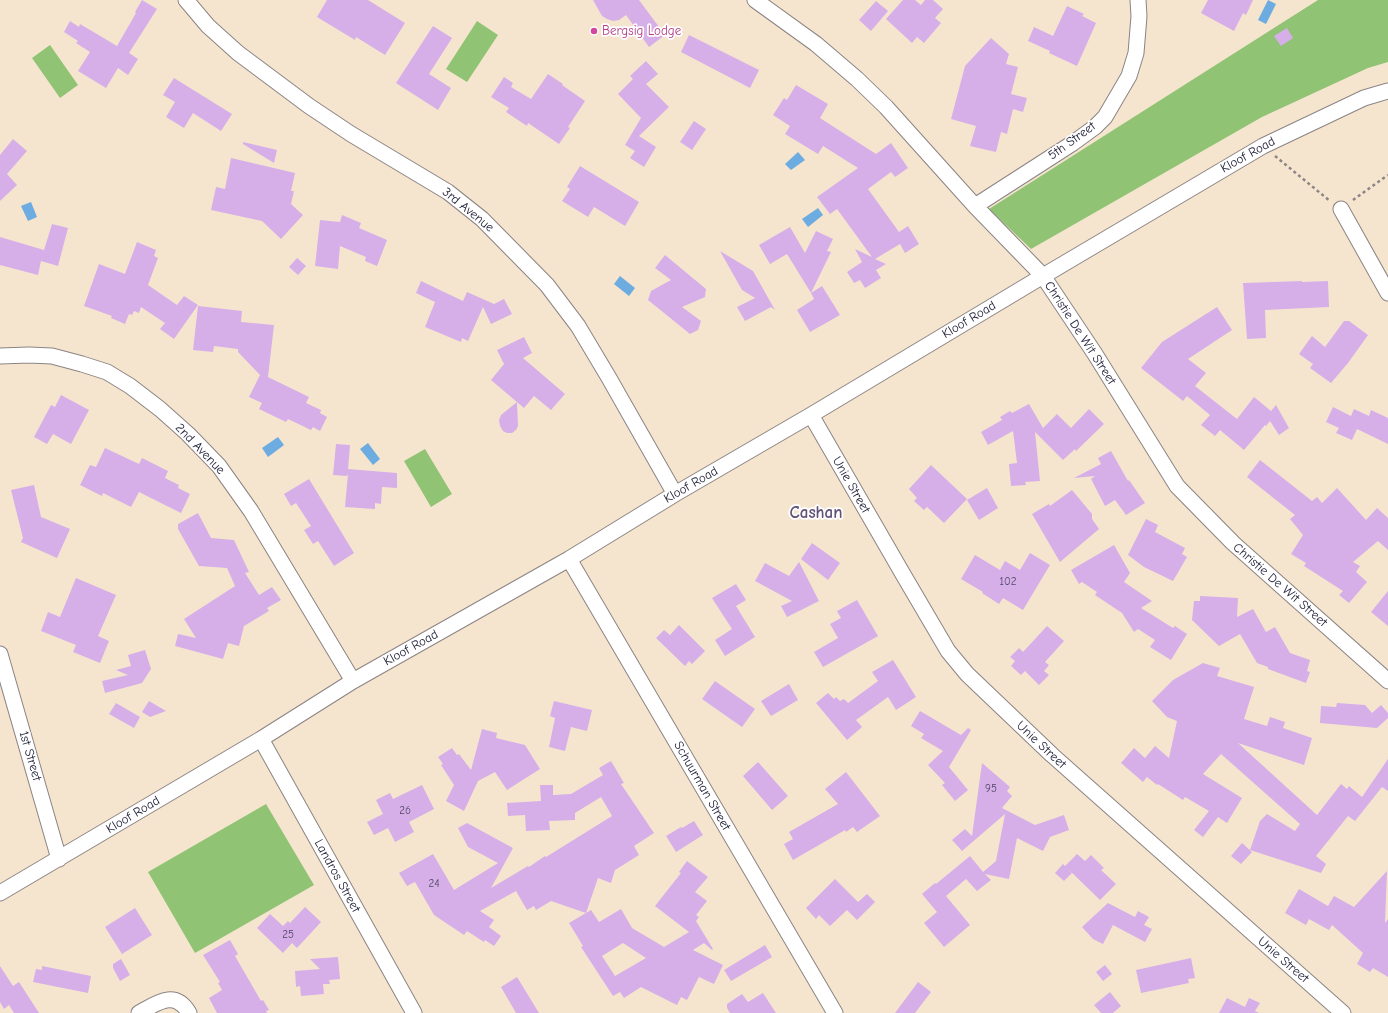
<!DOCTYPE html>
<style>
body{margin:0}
canvas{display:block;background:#f5e5ce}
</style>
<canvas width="1388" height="1013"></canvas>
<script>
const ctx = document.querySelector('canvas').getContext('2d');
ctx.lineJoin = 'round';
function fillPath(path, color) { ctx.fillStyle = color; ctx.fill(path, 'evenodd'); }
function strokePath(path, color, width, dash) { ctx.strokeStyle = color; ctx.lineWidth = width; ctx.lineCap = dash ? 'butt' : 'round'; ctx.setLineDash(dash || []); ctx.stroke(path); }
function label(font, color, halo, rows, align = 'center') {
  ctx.font = font + ' "Comic Neue",sans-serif'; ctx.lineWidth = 3.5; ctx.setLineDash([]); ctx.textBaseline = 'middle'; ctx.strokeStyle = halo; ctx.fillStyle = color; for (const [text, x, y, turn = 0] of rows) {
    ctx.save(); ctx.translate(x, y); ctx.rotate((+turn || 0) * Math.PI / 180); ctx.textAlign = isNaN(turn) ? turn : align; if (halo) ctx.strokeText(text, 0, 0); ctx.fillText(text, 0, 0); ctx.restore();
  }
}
fillPath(new Path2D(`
 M1318,0h70v62l-20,6 -106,49 -231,132 -42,-40z
 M477,21l21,14 -31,47 -21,-13z
 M50,45l28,40 -18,13 -28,-40z
 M425,449l27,45 -21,13 -27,-46z
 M266,804l48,81 -119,68 -47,-81z`), '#90c374');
fillPath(new Path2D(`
 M1268,0l8,4 -10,20 -8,-4z
 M798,152l7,8 -14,10 -6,-6z
 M31,202l6,15 -9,4 -7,-15z
 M818,208l5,7 -15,12 -6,-8z
 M620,276l15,12 -6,8 -15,-12z
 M278,437l6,8 -16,12 -6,-9z
 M368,443l12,16 -7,6 -13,-16z`), '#6dace0');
fillPath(new Path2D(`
 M142,0l15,9 -28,44 9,6 -10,16 -10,-7 -12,20 -28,-17 12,-19 -14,-9 2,-2 -14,-9 6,-11 9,6 1,-3 37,22 19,-33 -1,-1z
 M327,0h41l37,23 -20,32 -29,-18 -1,3 -38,-23z
 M593,0h46l26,35 -16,12 -23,-32 -7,5 -6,1 -6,-2 -5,-3z
 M903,0h12l6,5 4,-5h8l10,9 -8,9 6,5 -17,20 -7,-6 -5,6 -26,-24z
 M1208,0h45l-7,15 -3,-2 -9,18 -33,-18z
 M876,1l12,10 -17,20 -12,-11z
 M1067,6l17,8 -2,2 14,7 -19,43 -28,-13 1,-2 -22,-10 6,-14 19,9z
 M433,26l19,12 -23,36 22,14 -13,22 -42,-27z
 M1287,28l6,10 -12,8 -7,-10z
 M689,35l70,35 -9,18 -69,-36z
 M991,38l18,16 -3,10 12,3 -7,27 16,4 -4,14 -10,-3 -6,25 -6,-2 -5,20 -26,-6 6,-20 -25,-7 14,-53z
 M646,61l12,13 -12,10 23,23 -30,29 17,11 -12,20 -14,-9 5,-7 -10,-6 16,-27 -23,-24 15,-15 -3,-3z
 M548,74l15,10 -1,1 23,16 -17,26 2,1 -11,16 -31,-21 -1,3 -21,-14 3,-4 -18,-11 13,-20 9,6 -2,4 20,12z
 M174,78l58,36 -11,17 -28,-18 -9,15 -18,-11 9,-15 -12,-7z
 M796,85l32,19 -8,14 56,36 15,-11 17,25 -13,9 -4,-5 -23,17 31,43 9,-6 11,18 -14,9 -5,-9 -25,15 11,5 -10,6 5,8 -16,10 -5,-8 -6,3 -7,-11 15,-10 -7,-13 17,8 -35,-48 -7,5 -13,-17 41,-29 -35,-22 -5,8 -33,-20 5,-8 -17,-11 11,-17 3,2z
 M694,121l12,8 -14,21 -12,-8z
 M13,139l14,12 -20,23 10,11 -17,16v-46z
 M243,142l34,8 -3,13 -31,-19z
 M231,158l64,15 -4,18h3l-3,13 12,11 -22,24 -19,-18 -51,-11 5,-23 9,2z
 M580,166l59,36 -14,24 -31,-19 -6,10 -26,-16 8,-12 -3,-2z
 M342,215l19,8 -2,5 28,12 -10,26 -12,-5 1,-4 -26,-11 -2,23 -23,-3 5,-46 20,2z
 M52,224l16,4 -10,38 -17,-5 -3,14 -38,-10v-28l44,13z
 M790,227l15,26 11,-22 17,8 -6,12 4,1 -20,41 -24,-39 -17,10 -11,-19z
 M137,242l19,8 -2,6 4,2 -10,27 29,20 7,-9 14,9 -24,34 -14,-10 5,-6 -24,-16 -2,6 -5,-2 -2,4 -3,-1 -4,10 -14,-6 1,-2 -28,-10 15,-42 26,10z
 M720,251l33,20 22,39 -4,-3 -26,14 -8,-14 18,-9 -13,-8z
 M665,255l41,34 -1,8 -23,10 19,14 -3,9 -8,4 -42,-34 3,-9 20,-11 -16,-12z
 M297,258l9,8 -8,9 -9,-8z
 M421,281l42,20 4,-9 27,12 10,-5 8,15 -21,10 -8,-17 -15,34 -6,-3 -1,4 -36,-15 10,-25 -19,-9z
 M1302,281v1l26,-1 1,26 -64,3 1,28 -19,1 -4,-56z
 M822,286l18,29 -30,17 -13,-22 17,-11 -3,-6z
 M198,306l44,5 -1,11 33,3 -6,52 41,20 -3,6 15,7 -1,3 7,4 -7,14 -7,-4 -2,3 -23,-11 -2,3 -27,-13 3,-6 -13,-6 11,-22 -22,-23v-3l-24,-3 -1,6 -20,-2z
 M1217,307l15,23 -44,29 18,14 -11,13 42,33 17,-22 17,14 5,-6 13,23 -10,7 -9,-14 -4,5 -1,-1 -21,25 -24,-20 -5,6 -14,-11 9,-10 -23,-19 -4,5 -42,-33 21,-26z
 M1344,321h5l19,14 -20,28 -17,20 -21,-15 3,-4 -14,-10 13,-18 13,11z
 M524,337l8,16 -9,5 42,36 -14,16 -17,-14 -10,12 -33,-28 13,-16 -7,-14z
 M61,395l28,15 -18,34 -18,-10 -6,10 -13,-7 17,-32 4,2z
 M517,402l1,24 -2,4 -4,3h-5l-4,-2 -3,-5 -1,-6 2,-5z
 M1029,404l14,24 14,-14 14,14 18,-19 15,15 -28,27 -1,-2 -12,11 -28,-28 5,49 -15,1 1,3 -15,1 -2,-22 8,-1 -4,-32 -25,14 -7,-13 21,-12 -2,-3 10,-6 2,2z
 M1333,407l18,9 3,-7 15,7 2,-6 17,8v26l-31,-15 -5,11 -16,-7 3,-5 -13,-6z
 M336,444l14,1 -2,24 49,4v15l-15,-1 -1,17 -6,-1v6l-30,-2 3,-33 -1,2 -14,-1z
 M105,448l34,16 3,-6 26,13 -3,7 14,7 -1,3 12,6 -9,19 -42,-21 -8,15 -28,-14 -1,3 -22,-11 10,-20 6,2z
 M1111,451l17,30 1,-1 16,23 -19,12 -11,-15 -10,6 -14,-27 4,-3 -21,2 27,-14 -3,-6z
 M1260,460l52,41 5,-4 5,6 15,-15 29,32 11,-12 11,10v32l-10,-9 -25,21 7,4 -4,6 11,10 -18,21 -10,-8 4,-4 -39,-25 2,-3 -15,-9 12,-19 -13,-16 5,-4 -48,-38z
 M931,465l36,34 -23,24 -17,-16 -3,3 -10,-9 3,-3 -8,-9z
 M309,479l45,74 -20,13 -16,-25 -5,3 -9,-14 7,-4 -15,-23 -5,3 -7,-12z
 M34,485l7,32 29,12 -13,29 -36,-16 2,-4 -12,-48z
 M987,488l11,20 -19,12 -12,-20z
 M1072,490l20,24v5l7,10 -39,33 -28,-48 17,-10 1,2z
 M198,513l13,25 23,2 15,32 -4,1 14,22 13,-8 9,13 -14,8 2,3 -25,15 -5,20 -11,-3 -5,16 -48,-13 3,-12 18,4 -12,-19 51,-33 -8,-18 -28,-2 -21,-37v-5z
 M1146,519l12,6 -3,7 30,16 -3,6 5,3 -14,24 -29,-14 -16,-12z
 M812,543l28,20 -12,17 -27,-21z
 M1114,545l16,28 -6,9 28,19 -11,7 32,20 2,-2 12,8 -16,26 -21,-13 5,-7 -17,-11 -4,3 -12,-19 -27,-18 2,-3 -15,-10 -3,2 -8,-14z
 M1030,553l20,12 -27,45 -20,-12 -4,6 -17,-11 1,-1 -22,-13 14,-24 25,15 5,-9 15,9z
 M799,562l20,39 -32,16 -6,-11 11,-5 -37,-20 10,-18 24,13z
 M76,578l40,17 -18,41 11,5 -9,22 -27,-11 3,-7 -35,-14 7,-19 12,5z
 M736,584l10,16 -10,6 19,31 -30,19 -10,-16 17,-11 -20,-31z
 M1388,591v35l-17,-14z
 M1200,596l38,2 -1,19 16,-8 13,23 9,-5 15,26 20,7 -3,11 3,1 -4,11 -38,-14v-2l-11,-4 -17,-29 -21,12 -27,-26 2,-19h6z
 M857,600l21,36 -55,31 -9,-15 24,-14 -8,-14 11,-6 -4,-7z
 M679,625l26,26 -13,13 -3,-3 -4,5 -29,-28 8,-8 6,5z
 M1047,626l17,15 -19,21 4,3 -5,6 5,4 -10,10 -14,-14 -4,4 -10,-9 4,-5 -5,-4 9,-9 4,4z
 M145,650l6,19 -9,14 -37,10 -3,-12 26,-6 -12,-5 15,-4 -3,-11z
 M893,660l23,37 -20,13 -8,-13 -32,23 6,7 -15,13 -31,-37 12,-10 6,6 2,-2 4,4 4,-2 4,4 30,-22 -6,-9z
 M1203,663l17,5 -3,8 37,11 -10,32 23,7 3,-9 15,5 -2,6 29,10 -8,27 -66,-22 79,72 24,-31 6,5 2,-3 13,11 26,-38v32l-6,-4 -27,34 -7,-5 -32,40 10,8 -5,9 -71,-23 10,-29 7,-7 28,17 5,-7 -79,-70 -18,20 39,24 -15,25 -9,-6 -15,20 -9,-7 15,-19 -24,-14 -2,3 -25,-16 -1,1 -10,-8 -4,5 -22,-19 13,-15 11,10 10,-12 14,12 8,-37 -10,-4 -15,-16 21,-21z
 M715,681l40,28 -13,18 -40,-28z
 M789,684l9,16 -27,16 -10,-15z
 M149,701l17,10 -16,6 -8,-5z
 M554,701l38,9 -5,21 -16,-4 -6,24 -16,-4 6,-29 -5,-2z
 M116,703l24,14 -6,11 -25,-14z
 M1337,703l28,2 7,8 9,-8 7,8v5l-11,10 -57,-5 1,-17 15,1z
 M920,711l41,24 7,-7 3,2 -22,37 19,23 -13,11 -13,-16 3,-2 -17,-18 15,-14 -22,-13 3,-4 -13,-8z
 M482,729l15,4 -1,5 29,7 15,24 -33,21 -12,-18 -17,9 -14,30 -18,-10 8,-16 -13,-20 2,-1 -5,-7 14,-9 5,7 2,-1 12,16z
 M611,761l13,22 -3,1 33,49 -20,13 5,9 -24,15 -4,13 -13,-5 -12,35 5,-3 8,12 22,-13 11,19 32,19 25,-15 -34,-26 26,-33 -2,-1 8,-11 21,16 -13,15 12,9 -11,14 3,2 -3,4 17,28 -1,1 -8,-7 -11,7 30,15 -9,19 -15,-7 -12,23 -6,-3 -4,8 -36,-18 -17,11 -4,-6 -7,4 -32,-49 2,-1 -14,-23 17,-10 -35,-12 -15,9 -2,-4 -7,4 -11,-19 -36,20 14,9 -5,7 12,9 -7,10 -9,-6 -1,2 -17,-11 -3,4 -30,-20 -19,-33 -8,4 -8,-13 34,-19 21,36 44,-27 -30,-16 -10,-19 9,-5 46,25 -22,40 37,-22 1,1 16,-11 1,1 66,-41 -11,-19 -26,16v7l-26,1 1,9 -24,1 -1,-16 -17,1 -1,-13 34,-2 -1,-16h13v10l18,-1 32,-19 -4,-7zM623,943l23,15 -31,18 -13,-20z
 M758,762l30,34 -16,14 -29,-34z
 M982,763l28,24 -3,4 5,5 -10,12 33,17 29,-10 5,15 -19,7 -7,14 -26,-13 -8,41 -24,-5 6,6 -14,11 -11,-12 -20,17 24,29 -26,22 -20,-24 13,-11 -15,-18 13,-11 1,1 34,-28 13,16 13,-11 9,-47 -43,37 -10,-11 13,-11 7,7z
 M846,772l34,44 -23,16 -4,-5 -7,5 -1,-2 -52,30 -9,-16 9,-5 -4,-7 49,-28 -13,-15z
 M422,785l12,24 -25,13 5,10 -19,10 -7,-14 -14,7 -7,-13 16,-8 -7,-14 14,-7 3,6z
 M694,821l9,14 -27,17 -10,-16 15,-9 1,1z
 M1242,843l10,9 -11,12 -10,-8z
 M1077,854l8,7 6,-6 13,13 -3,2 15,14 -16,16 -35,-34z
 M1063,864l9,9 -8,8 -9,-8z
 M1387,871l-2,52 3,-4v58l-15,-9 -3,4 -13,-8 6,-11 -31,-28 -3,5 -20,-11 -3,6 -21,-12 14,-24 29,17 6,-10 20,11z
 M835,879l23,23 9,-8 8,8 -18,18 -10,-10 -17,16 -11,-11 -3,4 -10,-11z
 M1108,903l27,14 3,-6 11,6 -5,8 8,4 -7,13 -32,-17 -10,19 -10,-5 -11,-12z
 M305,907l16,15 -24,26 -5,-5 -9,10 -26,-25 13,-14 13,12 5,-5 2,2z
 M135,908l17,27 -30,19 -17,-27z
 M230,940l8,14 -3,2 26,45 2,-1 6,10 -3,1 1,2h-50l-8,-15 13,-8 -4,-7 2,-1 -17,-27z
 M765,945l7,12 -41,24 -7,-11z
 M338,957l2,22 -11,1 1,4h-7l1,10 -23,2 -1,-10 -4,1 -1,-16 25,-2 -10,-10z
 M1191,958l4,20 -7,1 1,4 -48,10 -5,-23z
 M121,959l9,16 -10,6 -7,-13v-4z
 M1105,965l7,9 -9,7 -7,-9z
 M0,966l13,20 6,-4 20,31h-25l-5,-8 -5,4 -4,-7z
 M42,966l49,10 -3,17 -55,-11 3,-13 6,1z
 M517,977l22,36h-23l-15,-26z
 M918,982l13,10 -16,21h-20z
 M1110,992l11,14 -8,7h-12l-7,-8z
 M763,993l13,20h-46l-3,-5v-4l15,-10 6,8z
 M1227,998l18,9 4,-9 11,5 -5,8 4,2h-40z`), '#d6afe9');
const street = new Path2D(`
 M186,0l22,26 30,27 71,53 42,28 97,58 34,27 65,66 31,41 31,52 66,116
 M755,0l61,44 41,35 29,28 89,99 68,70 52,78 82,132 56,57 155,138
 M975,206l98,-63 22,-16 10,-10 24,-41 7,-23 3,-37 -1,-16
 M1341,209l47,84
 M0,356l29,-1 23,1 30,8 25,8 23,14 30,23 28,25 31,32 32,45 102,170
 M811,415l93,161 44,75 19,23 85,81 291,258
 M569,559l266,454
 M0,654l59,205
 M261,739l153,274
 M0,893l261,-154 92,-58 216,-122 106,-65 136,-79 232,-139 220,-130 101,-48 24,-7
 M139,1013c18,-10 36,-24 50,0`);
strokePath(street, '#8c8484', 17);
strokePath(new Path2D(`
 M1275,156l55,45
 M1353,200l35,-25`), '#8c8484', 2.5, [3, 3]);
strokePath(street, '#fff', 15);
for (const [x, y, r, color] of [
 [594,31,4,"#d1479c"]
]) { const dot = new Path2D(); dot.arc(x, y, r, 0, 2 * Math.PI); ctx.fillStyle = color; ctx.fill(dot); strokePath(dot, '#fff', 1.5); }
label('11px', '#4f4566', null, [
 ["102",1008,582],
 ["95",991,789],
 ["26",405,811],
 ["24",434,884],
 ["25",288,935]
]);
label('13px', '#b23c85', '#fff', [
 ["Bergsig Lodge",602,31]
], 'left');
label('13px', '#22223b', '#fff', [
 ["5th Street",1072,141,-36],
 ["Kloof Road",1248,155,-29],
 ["3rd Avenue",468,210,39],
 ["Kloof Road",969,320,-31],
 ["Christie De Wit Street",1080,333,57],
 ["2nd Avenue",200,449,46],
 ["Kloof Road",691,485,-30],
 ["Unie Street",851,485,60],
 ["Christie De Wit Street",1280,585,41],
 ["Kloof Road",411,648,-29],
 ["Unie Street",1041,745,43],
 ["1st Street",30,756,74],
 ["Schuurman Street",702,786,60],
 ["Kloof Road",133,815,-31],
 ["Landros Street",337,876,61],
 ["Unie Street",1283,960,41]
]);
label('bold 17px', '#615378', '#fff', [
 ["Cashan",816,513]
]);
</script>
